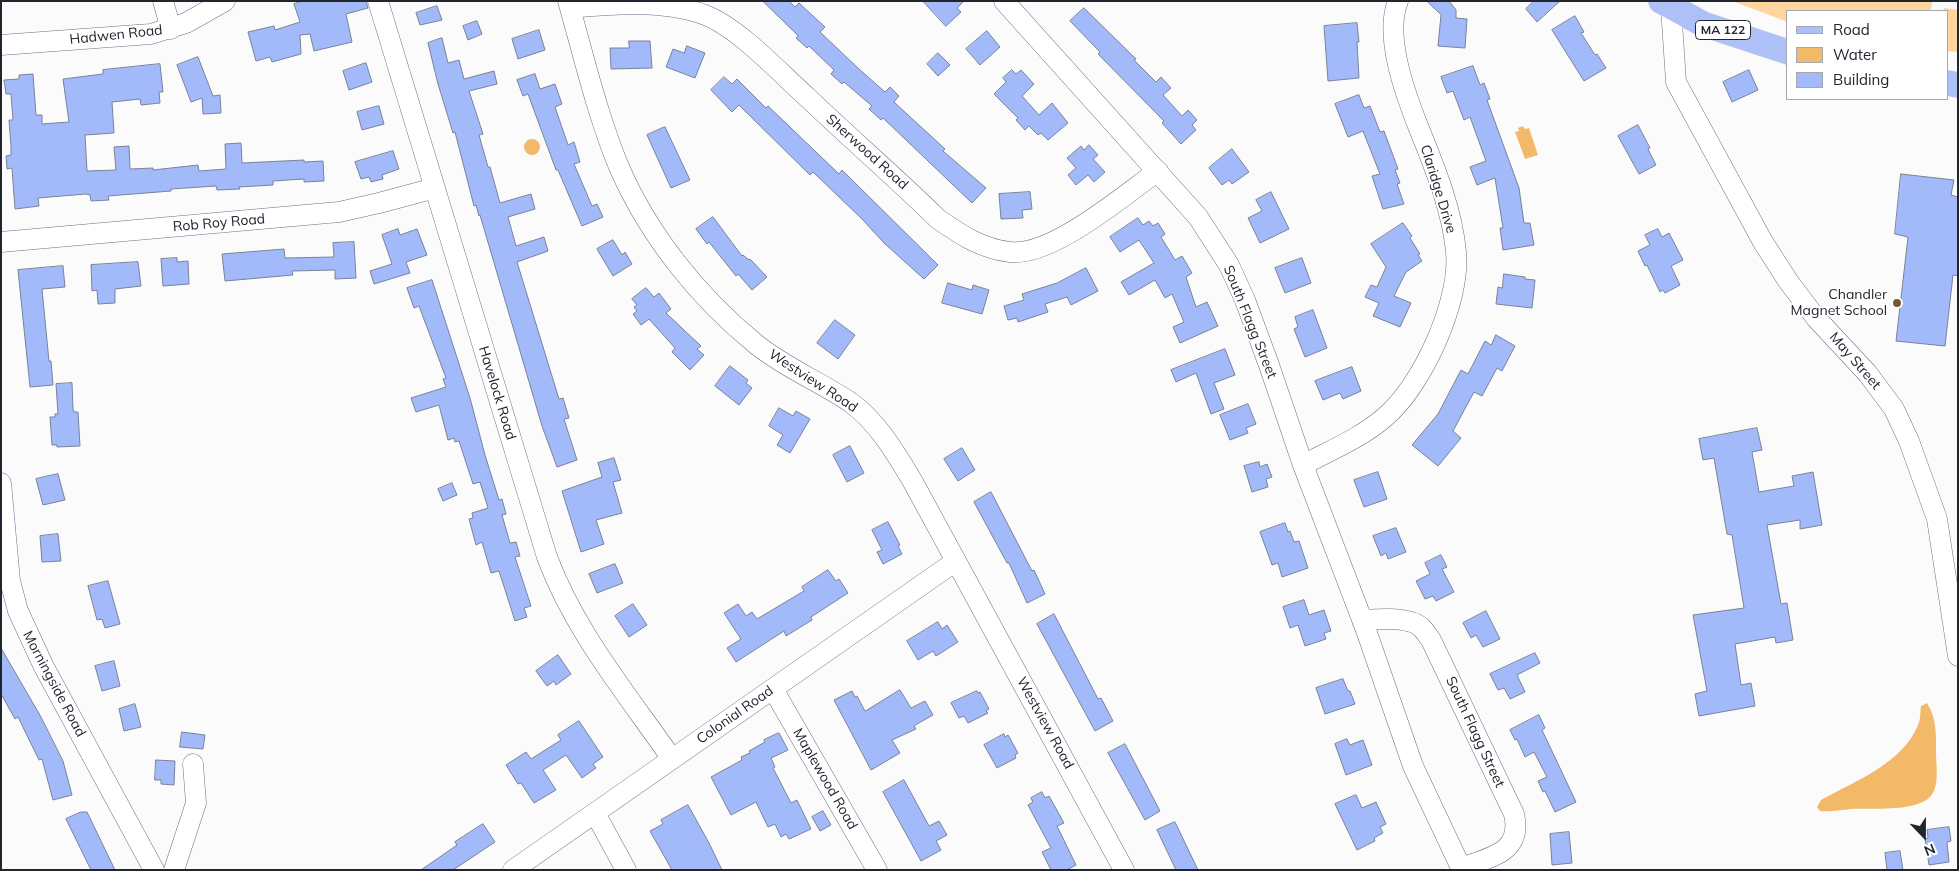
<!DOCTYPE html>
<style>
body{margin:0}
#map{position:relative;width:1959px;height:871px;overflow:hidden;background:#fbfbfb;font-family:Mulish,sans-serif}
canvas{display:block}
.frame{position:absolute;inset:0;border:2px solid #21252e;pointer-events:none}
.legend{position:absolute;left:1786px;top:10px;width:162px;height:90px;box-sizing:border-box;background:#fff;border:1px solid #a6a8ab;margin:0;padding:6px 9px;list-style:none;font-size:15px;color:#21252e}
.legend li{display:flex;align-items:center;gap:10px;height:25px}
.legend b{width:25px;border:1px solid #a6a8ab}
.north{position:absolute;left:1899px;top:811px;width:50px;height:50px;-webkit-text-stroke:4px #fff;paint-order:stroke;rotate:158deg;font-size:14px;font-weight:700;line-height:20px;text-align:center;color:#21252e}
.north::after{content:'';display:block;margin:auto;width:18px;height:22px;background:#21252e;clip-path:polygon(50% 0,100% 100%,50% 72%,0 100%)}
</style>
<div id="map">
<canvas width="1959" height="871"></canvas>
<div class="frame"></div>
<ul class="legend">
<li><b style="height:6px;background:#adc1f8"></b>Road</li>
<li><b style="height:14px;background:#f2ba68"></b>Water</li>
<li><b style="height:14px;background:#a2bafa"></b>Building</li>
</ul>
<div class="north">N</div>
</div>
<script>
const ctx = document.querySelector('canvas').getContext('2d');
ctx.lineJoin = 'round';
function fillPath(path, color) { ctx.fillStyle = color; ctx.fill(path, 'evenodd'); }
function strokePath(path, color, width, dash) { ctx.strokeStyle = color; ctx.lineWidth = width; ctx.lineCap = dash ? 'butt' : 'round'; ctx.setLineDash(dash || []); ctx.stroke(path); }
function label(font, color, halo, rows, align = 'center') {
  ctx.font = font + ' Mulish,sans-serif'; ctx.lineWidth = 4; ctx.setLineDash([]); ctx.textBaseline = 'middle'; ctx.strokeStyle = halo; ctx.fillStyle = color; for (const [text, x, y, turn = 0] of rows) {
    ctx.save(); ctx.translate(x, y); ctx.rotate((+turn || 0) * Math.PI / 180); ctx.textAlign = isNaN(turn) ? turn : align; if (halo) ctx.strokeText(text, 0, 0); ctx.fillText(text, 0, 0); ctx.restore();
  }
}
fillPath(new Path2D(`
 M1732,1h200l-1,10h-143v11z
 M1944,8l14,2v42l-10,-1v-40h-4z`), '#fed69d');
fillPath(new Path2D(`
 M1523,126l2,3 4,-1 9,27 -13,4 -10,-27 4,-1 -1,-3z
 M524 147a8 8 0 1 1 16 0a8 8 0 1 1-16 0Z
 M1927,703c10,16 9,31 9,49 0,13 4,35 -6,45 -15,15 -59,11 -79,12 -11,1 -20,3 -31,2l-3,-4 4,-7c34,-19 81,-36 97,-75 3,-6 2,-13 3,-19z`), '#f2ba68');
const building = new Path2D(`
 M303,1h63l2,7 -22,6 6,28 -38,9 -4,-17 -10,1 1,19 -29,8 -2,-5 -14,4 -8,-29 26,-6 1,4 25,-8 -6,-18z
 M763,1h26l6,6 4,-4 26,24 -5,5 39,37 26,23 5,-5 9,9 -5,6 51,47 -2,2 43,37 -14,15 -89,-85 -2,2 -12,-11 3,-3 -28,-24 -2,2 -11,-10 3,-4 -25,-24 -2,2 -11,-10 2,-2z
 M923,1h41l-7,7 4,4 -15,14z
 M1427,1h22l7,9v8l11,1 -2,29 -27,-2 3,-31z
 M1534,1h26l-23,21 -11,-13z
 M437,6l5,14 -22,5 -4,-12z
 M1084,8l52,51 -2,1 22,22 5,-5 10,11 -8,7 19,21 6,-6 9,10 -5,5 4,5 -15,14 -19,-21 2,-2 -66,-67 2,-2 -30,-31z
 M1575,16l9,16 -3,1 14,22 2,-1 9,14 -22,13 -32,-51z
 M477,21l5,13 -14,6 -5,-14z
 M1357,23l2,19h-2l2,36 -31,3 -4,-55z
 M539,30l6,20 -27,9 -6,-20z
 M987,31l13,16 -20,18 -14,-16z
 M442,38l6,25 11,-3 5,19 30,-8 3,13 -28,7 14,43 -4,1 9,32h2l10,36 31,-9 4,15 -27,8 8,29 28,-9 4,14 -31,11 42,137 4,-1 6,20 -5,1 13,41 -20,7 -15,-41 -62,-211 -1,1 -3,-11 -2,1 -19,-74 -2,1 -15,-49 -10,-41z
 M629,41h21l2,27 -41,1 -1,-21h19z
 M687,46l18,7 -10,25 -29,-11 7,-18 11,4z
 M938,53l12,12 -12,11 -11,-12z
 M198,57l15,39 7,-1 1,18 -18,1 -1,-16 -11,4 -14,-37z
 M366,63l6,19 -23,8 -6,-19z
 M160,64l3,28h-4l1,11 -19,2 -1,-6 -28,3 2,31 -29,2 2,36 29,-1 -2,-23 15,-1 1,23 23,-1v2l45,-5 1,6 27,-2 -1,-25 16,-1 1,20 62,-3v2l19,-1 1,20 -20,1v-3l-31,2v4l-34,2 1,2 -23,1 -1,-4 -45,3v2l-63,5 1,4 -18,1 -1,-6 -4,-1 -48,4 1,8 -24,3 -3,-41 -5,1 -1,-13 5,-1v-8l-2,-27h4l-2,-26h-5l-2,-14 15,-1v-4l14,-1 3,41h6v9l27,-2 -6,-43 40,-5v-4z
 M1473,66l7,19 4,-2 6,16 -3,1 32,88 5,35h6l4,22 -31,5 -3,-22h3l-8,-50 -18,7 -7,-18 16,-6 -16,-44 -6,3 -11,-29 -6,2 -6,-16z
 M1012,70l4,4 5,-4 13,14 -12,12 17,19 13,-12 16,20 -20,17 -7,-7 -3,2 -9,-9 -4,4 -9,-10 2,-2 -24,-24 12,-12 -3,-4z
 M1749,70l9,20 -26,12 -9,-20z
 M535,74l5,15 15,-5 7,20 -7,3 13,38 6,-3 6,20 -6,2 18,42 5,-2 6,13 -21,9 -24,-56h-2l-28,-76 -5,2 -6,-16z
 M724,77l8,7 5,-5 29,29 2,-2 71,68 3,-4 96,95 -14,14 -40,-36 -22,-24 -49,-47 -3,3 -65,-64 -6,-6 -7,7 -21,-22z
 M1359,95l5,13 6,-2 10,26 4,-1 14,38 -3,1 5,13 -3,1 7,20 -21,5 -11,-33 8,-2 -17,-43 -15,6 -13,-33z
 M379,106l5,18 -22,6 -5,-18z
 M1638,125l12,23 -2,1 8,16 -17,9 -21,-38z
 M665,127l25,53 -19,8 -24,-53z
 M1089,145l9,10 -5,4 12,13 -11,10 -6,-7 -12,10 -8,-10 8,-7 -9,-10 14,-12 3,4z
 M1232,149l17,23 -17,12 -3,-4 -7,5 -13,-17z
 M393,151l6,18 -17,6 1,4 -12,3 -2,-5 -8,2 -6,-17z
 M1901,174l53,6 -3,15 7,2v79l-5,-1 -8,71 -49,-5 12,-104 -13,-3z
 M1030,192l2,17 -10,1 1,8 -22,1 -2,-25z
 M1271,192l18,37 -29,14 -12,-25 14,-7 -6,-11z
 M713,217l29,39 1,-1 6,5 1,-1 17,18 -15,13 -14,-16 -2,2 -27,-34 -2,2 -11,-15z
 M1138,218l5,7 6,-4 4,5 5,-3 7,11 -4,3 14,23 7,-4 10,17 -6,4 10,30 11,-5 11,24 -38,17 -7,-16 11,-5 -12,-28 -7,4 -10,-18 -26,15 -8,-13 33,-19 -15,-23 -19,12 -10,-15z
 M1403,223l9,13 -2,2 10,16 -2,1 4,6 -16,11 -12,24 17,7 -11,24 -27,-11 6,-13 -14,-6 6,-12 6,2 9,-20 -15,-23z
 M398,229l2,6 17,-6 10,26 -21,7 4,11 -36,11 -4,-13 22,-7 -10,-29z
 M1658,229l4,8 7,-4 14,27 -12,6 9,19 -15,8 -2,-3 -3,2 -13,-27 -2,1 -7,-15 12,-6 -5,-10z
 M613,240l9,15 3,-3 7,12 -19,12 -16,-27z
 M354,242l2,36 -21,1v-9l-43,1 1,4 -68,6 -3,-27 62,-5 1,9 49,-1 -1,-14z
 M177,258v4l11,-1 1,23 -26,2 -2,-27z
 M1302,258l9,25 -26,10 -10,-25z
 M138,262l3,24 -26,3v14l-17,1 -1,-14 -5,1 -1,-26z
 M63,266l2,21 -23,2 7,72h2l2,24 -23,2 -12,-117z
 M1086,268l12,23 -27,14 -4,-8 -22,7 3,8 -30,10 -1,-4 -9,2 -4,-14 20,-6 -2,-6 35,-11z
 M1504,274l21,3v2l10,1 -3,28 -36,-4 2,-17 4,1z
 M432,280l38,118 15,57 14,45 3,-1 4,15 -4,1 8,28 6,-1 4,14 -5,1 16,49 -7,2 3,9 -12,4 -16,-50 -8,2 -9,-31 -6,3 -7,-26 4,-1 -1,-5 16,-5 -8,-26 -7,2 -14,-43 -4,1 -1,-4 -6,2 -9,-35 -23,7 -5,-14 35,-11 -3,-8 3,-1 -27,-72 -5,2 -7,-20z
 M948,283l24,7 1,-5 16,5 -7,24 -40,-11z
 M646,288l8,9 5,-4 12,16 -5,4 35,33 -4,3 7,6 -14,15 -18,-18 3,-4 -26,-29 -8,6 -8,-11 4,-3 -3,-4 3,-2 -5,-6z
 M1313,310l14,38 -22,9 -11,-28 4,-2 -3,-10z
 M835,320l20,15 -17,24 -21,-16z
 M1496,335l19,11 -13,25 -5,-3 -15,28 -8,-4 -21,39 8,7 -23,28 -26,-21 26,-31 23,-44 7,4 17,-33 6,4z
 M1225,349l10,26 -21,8 10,26 -13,5 -15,-41 -20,9 -5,-12z
 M730,366l18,14 -2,3 6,5 -13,17 -24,-19z
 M1352,367l9,24 -18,8 -3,-6 -17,7 -8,-19z
 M72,383l1,26 1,3h4l2,34 -23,1v-2h-5l-2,-28h5v-3h3l-2,-30z
 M1248,404l8,20 -10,4 2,5 -18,7 -10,-25z
 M779,408l14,8 3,-5 14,8 -20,34 -13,-8 6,-10 -14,-9z
 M1757,428l5,22 -10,2 7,40 35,-6 -2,-10 21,-4 9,53 -22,4v-9l-33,5 14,79 6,-1 6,37 -17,3 -1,-6 -40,7 6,41 10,-2 4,23 -56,10 -4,-22 12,-3 -14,-76 51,-7 -12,-73 -5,-1 -13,-76 -11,2 -4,-21z
 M850,446l14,27 -17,9 -14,-27z
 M962,448l13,22 -17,11 -14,-22z
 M614,458l7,22 -8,2 9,31 -26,7 8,24 -23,8 -19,-61 40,-14 -4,-14z
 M1259,462l1,5 7,-3 5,13 -6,2 2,8 -16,5 -8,-26z
 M1378,472l9,27 -23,8 -10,-27z
 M58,474l7,26 -22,5 -7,-26z
 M452,483l5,12 -14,6 -5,-12z
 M991,492l41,79 2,-1 11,24 -18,9 -18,-40h-2l-33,-61z
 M888,522l12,23 -2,1 4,8 -19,10 -6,-12 5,-2 -10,-20z
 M1285,523l3,9 2,-1 4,11 5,-1 9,27 -26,9 -4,-14 -6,2 -12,-33z
 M1396,528l10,24 -18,7 -2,-6 -5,3 -8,-20z
 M58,534l3,27 -19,1 -2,-26z
 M1441,555l6,12 -5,2 12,23 -18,9 -3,-5 -8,3 -9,-18 14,-7 -5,-11z
 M615,564l8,19 -26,10 -8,-19z
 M828,570l8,11 3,-2 9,14 -37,24 1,3 -26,16 -2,-5 -48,31 -9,-14 14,-9 -17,-26 14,-9 8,12 6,-4 5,7 47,-28 -2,-4z
 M108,581l12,43 -15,4 -3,-9 -5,1 -9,-34z
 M1304,600l5,15 15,-5 7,21 -7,2 2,6 -21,7 -7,-21 -8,3 -7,-21z
 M633,604l14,21 -18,12 -14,-21z
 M1486,611l14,28 -17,8 -7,-12 -5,3 -8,-15z
 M1054,614l44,85 3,-1 12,23 -18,10 -58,-107z
 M938,622l4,7 5,-4 11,17 -22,14 -3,-5 -15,9 -11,-19z
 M1,648l40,69 22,44 9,34 -19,5 -11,-41 -3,1 -21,-43 -3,2 -14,-25z
 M1535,653l5,10 -23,12 8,17 -15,7 -6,-11 -6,2 -8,-16z
 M558,655l13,19 -15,11 -2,-4 -7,5 -11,-15z
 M114,661l6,25 -18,5 -7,-25z
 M1343,679l5,12h2l5,13 -30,10 -9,-26z
 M900,690l11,18 14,-7 8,14 -16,9 -3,2 2,3 -24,11 8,13 -29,17 -37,-70 18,-9 3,6 2,-1 8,15z
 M977,691l1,2 2,-1 9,17 -3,2 2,2 -20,10 -4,-7 -5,2 -8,-15z
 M135,704l6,23 -17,4 -5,-22z
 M1539,715l6,13 -3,2 34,72 -21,10 -10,-21 -2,1 -5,-11 9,-4 -13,-25 -9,5 -8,-18 -2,1 -5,-10z
 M579,721l24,36 -10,7 3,4 -14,10 -16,-23 -23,15 13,20 -22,13 -13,-20 -3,1 -12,-19 20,-13 5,7 30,-19 -3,-5z
 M182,732l23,3 -2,14 -23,-2z
 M779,733l9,17 -17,8 4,9 -2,1 18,35 6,-3 14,29 -22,10 -3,-5 -5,3 -6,-13 -7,3 -12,-25 -25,13 -20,-38 31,-17 -1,-3 9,-4 -1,-2 16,-9 -1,-2z
 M1004,734l1,3 3,-2 10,18 -3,2 1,3 -19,10 -13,-23z
 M1347,739l3,6 13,-5 9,25 -26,10 -11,-31z
 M1125,744l35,67 -15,9 -37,-67z
 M156,760l19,1 -1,24 -13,-1v-4h-6z
 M904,780l25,46 10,-5 8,14 -11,6 5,9 -20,11 -38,-69z
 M1042,792l3,6 4,-2 15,27 -7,3 19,39 -9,5h-16l-9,-18 9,-4 -23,-43 5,-3 -2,-4z
 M1356,795l6,13 14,-6 10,22 -6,3 3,6 -9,5 1,3 -18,9 -22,-46z
 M688,805l21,38 13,27h-50l-22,-39 13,-7 -2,-4z
 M823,811l8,14 -11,6 -8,-14z
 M81,812h6l28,58h-24l-25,-51z
 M1175,822l23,48h-22l-19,-40z
 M483,824l12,18 -42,28h-32l36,-25 -2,-3z
 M1949,827l2,14 -4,1 2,20 -20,3 -4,-26 3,-1 -1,-8z
 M1569,832l3,31 -20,2 -2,-31z
 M1900,851l3,19h-16l-2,-17z`);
fillPath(building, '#a2bafa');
strokePath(building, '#798299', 1);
const minor = new Path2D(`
 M163,1l8,28
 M378,1l169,556c28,75 80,137 125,202
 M568,1c16,56 29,113 51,166 30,69 80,131 138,178 29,23 63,37 93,57 28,20 46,52 63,80l211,388
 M1004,1l194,216 31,48 16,35 24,65 34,100 63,165 47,136 49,104
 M1671,7l5,75 87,160 25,39 28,37 52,56 26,35 15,32 28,78 21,137
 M570,8c42,-4 95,-8 135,7 34,13 75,58 103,83 43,41 88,80 130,121 23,16 44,30 72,33 42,5 114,-57 148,-81
 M1,45l150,-11 35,-11 39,-22
 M1,242l338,-30 40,-9 56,-15
 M1303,465c28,-15 58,-27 82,-48 37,-31 76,-116 71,-165 -4,-44 -22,-86 -38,-126 -13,-33 -34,-90 -20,-125
 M1,483l9,98 8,30 26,56 110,203
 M1362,620c16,-1 46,-4 59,7 3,3 7,9 10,13l83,174c9,39 -24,43 -53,54
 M773,689l104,181
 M595,813l31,57
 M174,870l22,-67 -3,-39
 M513,870l443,-309`);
const major = new Path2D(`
 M1661,1l42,23 85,28
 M1948,83l10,2`);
strokePath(minor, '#687087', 21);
strokePath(major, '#d7d8d9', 26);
strokePath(minor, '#fff', 20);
strokePath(major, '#adc1f8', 25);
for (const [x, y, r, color] of [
 [1897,303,5,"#785a2e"]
]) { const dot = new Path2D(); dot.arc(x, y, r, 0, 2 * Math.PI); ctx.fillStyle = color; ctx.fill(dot); strokePath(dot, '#fff', 2); }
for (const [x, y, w] of [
 [1723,30,55]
]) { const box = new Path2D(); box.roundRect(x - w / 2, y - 9.5, w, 19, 4); ctx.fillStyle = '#fff'; ctx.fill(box); strokePath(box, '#21252e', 1); }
label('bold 12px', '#21252e', null, [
 ["MA 122",1723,30]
]);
label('14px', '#21252e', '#fff', [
 ["Hadwen Road",116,35,-6],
 ["Sherwood Road",867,152,42],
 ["Claridge Drive",1438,189,73],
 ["Rob Roy Road",219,223,-5],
 ["South Flagg Street",1250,322,68],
 ["May Street",1855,361,49],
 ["Westview Road",813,381,33],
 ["Havelock Road",497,393,73],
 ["Morningside Road",54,684,62],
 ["Colonial Road",735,715,-35],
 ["Westview Road",1045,723,61],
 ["South Flagg Street",1475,732,65],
 ["Maplewood Road",825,779,60]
]);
label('14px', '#21252e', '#fff', [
 ["Chandler",1887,295],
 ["Magnet School",1887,311]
], 'right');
</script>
